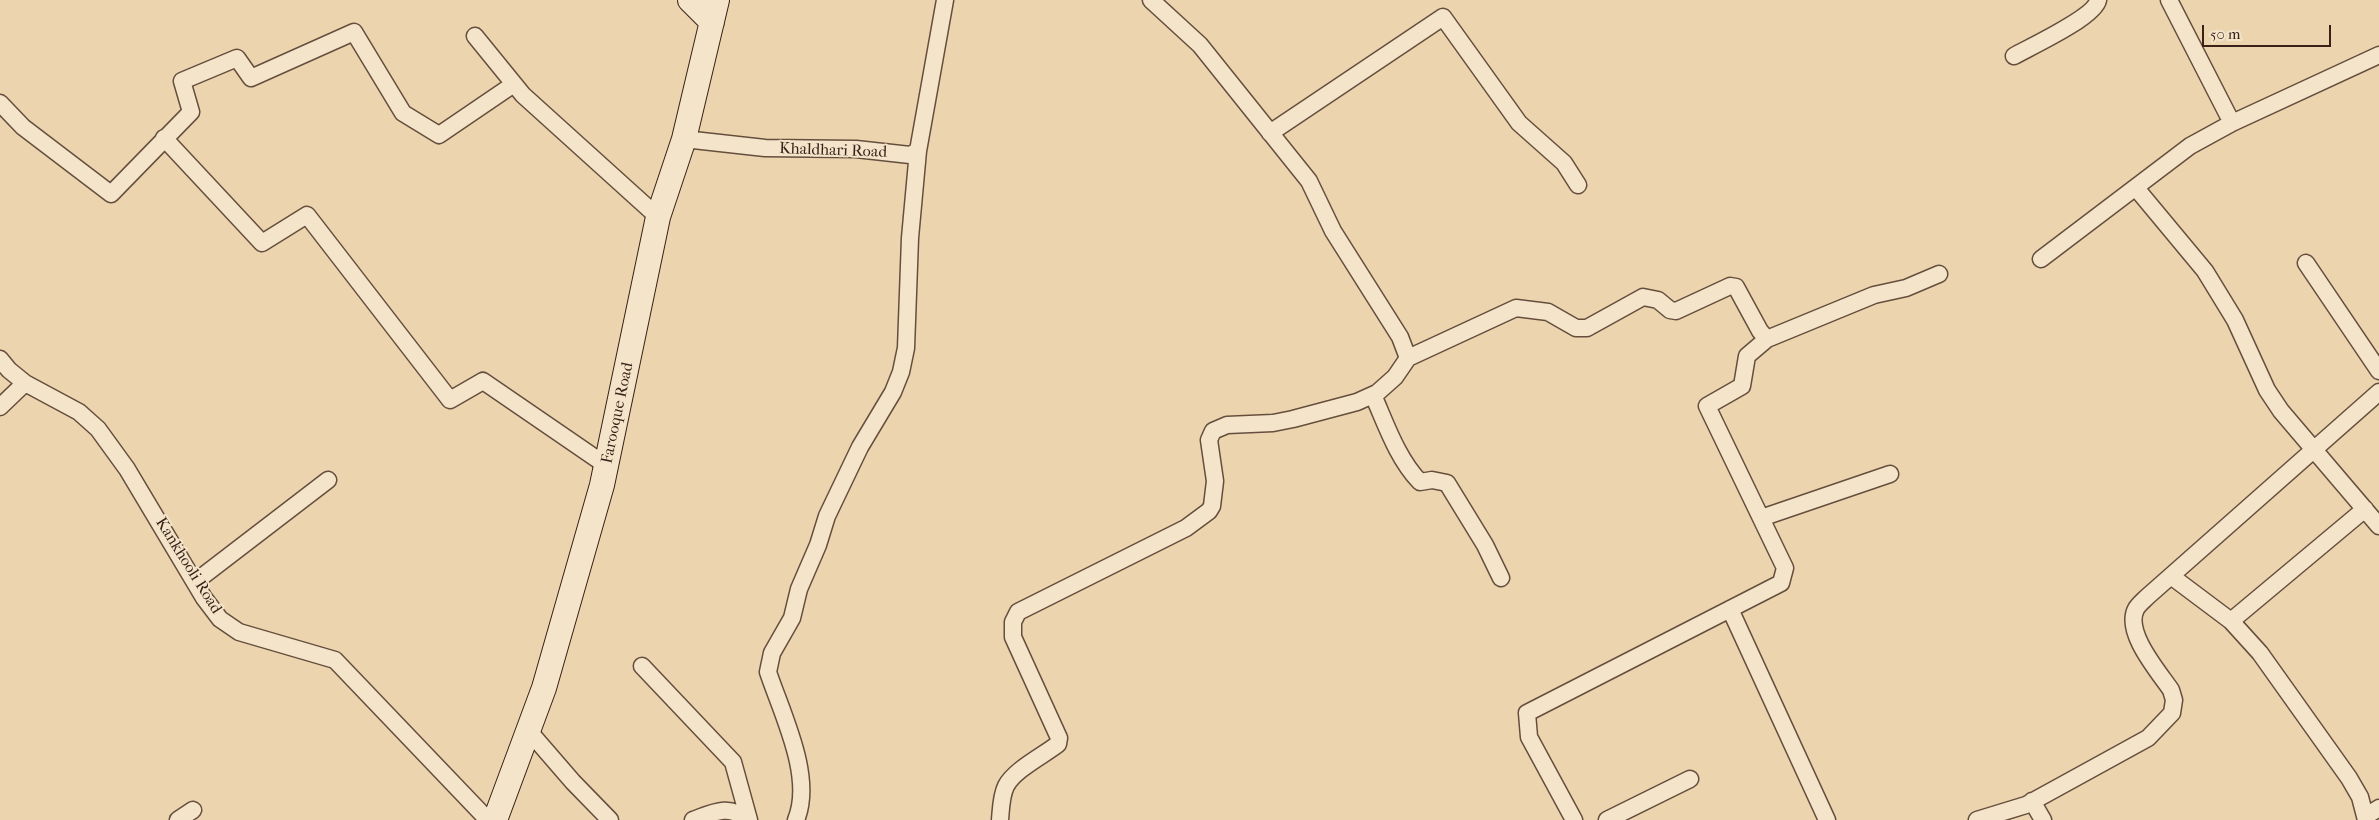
<!DOCTYPE html>
<style>
body{margin:0}
#map{position:relative;width:2379px;height:820px;overflow:hidden;background:#ecd5ae;font-family:"IM FELL French Canon",serif}
canvas{display:block}
.scale{position:absolute;left:2202px;top:25px;width:129px;height:22px;box-sizing:border-box;border:2px solid #392118;border-top:0;padding-left:6px;font-size:15px;line-height:18px;white-space:nowrap;color:#392118;-webkit-text-stroke:4px #f3e4ca;paint-order:stroke}
</style>
<div id="map">
<canvas width="2379" height="820"></canvas>
<div class="scale">50 m</div>
</div>
<script>
const ctx = document.querySelector('canvas').getContext('2d');
ctx.lineJoin = 'round';
function strokePath(path, color, width, dash) { ctx.strokeStyle = color; ctx.lineWidth = width; ctx.lineCap = dash ? 'butt' : 'round'; ctx.setLineDash(dash || []); ctx.stroke(path); }
function label(font, color, halo, rows, align = 'center') {
  ctx.font = font + ' "IM FELL French Canon",serif'; ctx.lineWidth = 4; ctx.setLineDash([]); ctx.textBaseline = 'middle'; ctx.strokeStyle = halo; ctx.fillStyle = color; for (const [text, x, y, turn = 0] of rows) {
    ctx.save(); ctx.translate(x, y); ctx.rotate((+turn || 0) * Math.PI / 180); ctx.textAlign = isNaN(turn) ? turn : align; if (halo) ctx.strokeText(text, 0, 0); ctx.fillText(text, 0, 0); ctx.restore();
  }
}
const street = new Path2D(`
 M2169,0l63,123
 M475,36l48,59 135,122
 M2014,56c16,-9 81,-39 84,-56
 M0,103l23,24 88,67 80,-82 -9,-31 55,-23 14,20 103,-46 49,81 36,22 75,-51
 M1270,133l173,-116 76,106 45,40 14,22
 M164,138l98,105 45,-28 143,185 33,-19 124,85
 M684,139l81,9 91,1 54,6 8,-4 27,-151
 M2136,188l69,83 30,49 32,70 14,21 98,115
 M2041,259l149,-113 42,-23 147,-68
 M2306,263l73,108
 M1408,358l108,-50 32,4 28,16h11l56,-31 15,3 12,10 6,1 54,-25 6,1 24,44 7,8 107,-44 32,-7 33,-14
 M0,359l9,11 16,13 54,29 19,17 29,40 77,129 16,21 19,13 96,28 153,160
 M1373,395c13,29 24,63 47,87l12,-2 15,3 38,62 16,33
 M0,407l25,-24
 M1761,518l129,-44
 M2171,576l60,45 29,32 89,125 11,19 6,23
 M195,582l133,-102
 M1730,609l97,211
 M2231,621l134,-112
 M642,666l91,96 16,58
 M528,730l45,52 37,38
 M2032,801l11,19
 M2366,816l13,-8
 M178,820l15,-10
 M693,820c19,-7 37,-17 53,0
 M796,820c18,-43 -14,-106 -28,-148l4,-19 20,-35 7,-29 19,-44 9,-29 33,-69 33,-55 8,-20 5,-24 4,-110 8,-87
 M1000,820c1,-11 1,-24 6,-34 8,-16 38,-31 52,-42l1,-6 -46,-101v-15l5,-10 168,-84 23,-17 3,-5 3,-25 -6,-41 4,-9 14,-6 46,-2 20,-4 64,-17 20,-9 18,-16 13,-19 -8,-21 -67,-106 -24,-50 -109,-136 -49,-45
 M1574,820l-45,-83 -2,-24 254,-130 4,-15 -78,-162 35,-20 5,-30 20,-17
 M1607,820l83,-41
 M1977,820l49,-15 122,-67 24,-25 2,-13 -3,-10c-13,-19 -47,-58 -35,-81 2,-4 7,-8 11,-12l232,-205`);
const secondary = new Path2D(`
 M690,0l22,22
 M495,820l49,-132 58,-203 56,-268 26,-78 33,-139`);
strokePath(street, '#664e3e', 19);
strokePath(secondary, '#392118', 26);
strokePath(street, '#f3e4ca', 16);
strokePath(secondary, '#f3e4ca', 24);
label('16px', '#392118', '#f3e4ca', [
 ["Khaldhari Road",833,151,2],
 ["Farooque Road",618,413,-78],
 ["Kankhooli Road",188,566,58]
]);
</script>
